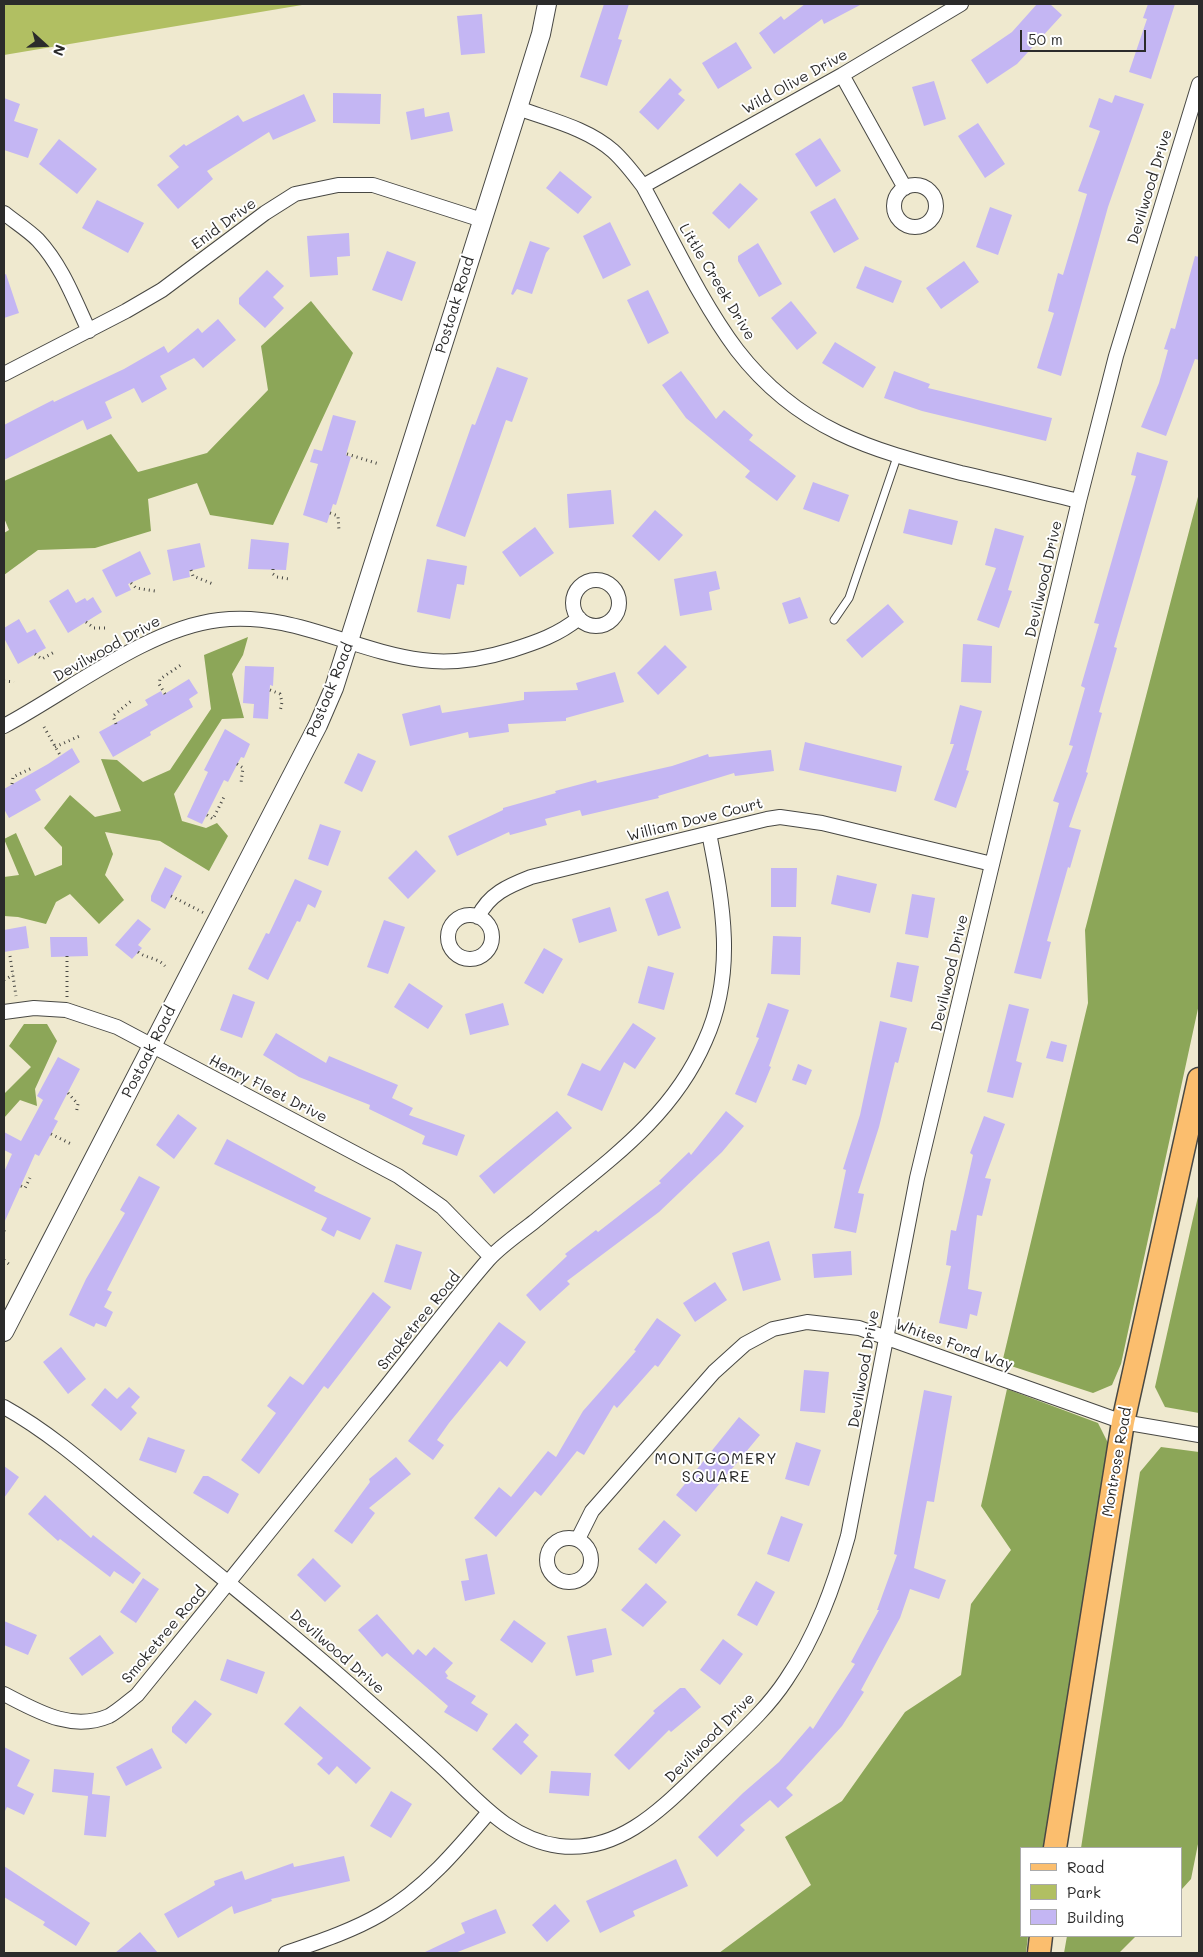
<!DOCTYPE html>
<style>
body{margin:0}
#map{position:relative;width:1203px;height:1957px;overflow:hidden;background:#efe9cf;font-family:Mali,sans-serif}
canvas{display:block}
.frame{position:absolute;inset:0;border:5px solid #2b2b2b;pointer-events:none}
.legend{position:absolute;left:1020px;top:1847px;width:162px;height:90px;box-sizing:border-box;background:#fff;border:1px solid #aaa;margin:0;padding:6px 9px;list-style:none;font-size:15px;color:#2b2b2b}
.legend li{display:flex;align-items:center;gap:10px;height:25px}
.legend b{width:25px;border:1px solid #aaa}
.north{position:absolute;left:20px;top:20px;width:50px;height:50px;-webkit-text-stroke:4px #fff;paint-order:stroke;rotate:110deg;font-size:14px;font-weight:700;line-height:20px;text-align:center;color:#2b2b2b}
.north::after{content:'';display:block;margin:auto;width:18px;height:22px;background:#2b2b2b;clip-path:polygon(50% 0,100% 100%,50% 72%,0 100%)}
.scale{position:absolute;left:1020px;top:30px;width:126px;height:22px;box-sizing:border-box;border:2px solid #2b2b2b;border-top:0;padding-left:6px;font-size:15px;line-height:18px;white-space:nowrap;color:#2b2b2b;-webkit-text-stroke:4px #fff;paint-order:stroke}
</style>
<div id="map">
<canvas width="1203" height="1957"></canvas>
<div class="frame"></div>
<ul class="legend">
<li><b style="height:6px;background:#fbbe6e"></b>Road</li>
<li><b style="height:14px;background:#b1bf62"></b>Park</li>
<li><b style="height:14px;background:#c4b6f3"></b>Building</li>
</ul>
<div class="north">N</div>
<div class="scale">50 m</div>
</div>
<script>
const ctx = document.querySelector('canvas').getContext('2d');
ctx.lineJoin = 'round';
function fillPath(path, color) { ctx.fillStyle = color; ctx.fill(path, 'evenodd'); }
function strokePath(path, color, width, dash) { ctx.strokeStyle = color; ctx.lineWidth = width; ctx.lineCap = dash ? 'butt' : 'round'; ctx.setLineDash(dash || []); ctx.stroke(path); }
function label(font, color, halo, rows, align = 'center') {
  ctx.font = font + ' Mali,sans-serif'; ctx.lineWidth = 4; ctx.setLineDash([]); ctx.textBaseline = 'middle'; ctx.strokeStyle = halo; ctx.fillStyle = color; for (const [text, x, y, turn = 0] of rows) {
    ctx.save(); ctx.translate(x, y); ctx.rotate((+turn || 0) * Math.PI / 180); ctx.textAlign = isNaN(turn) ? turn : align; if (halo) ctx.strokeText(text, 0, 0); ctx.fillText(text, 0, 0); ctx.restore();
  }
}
fillPath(new Path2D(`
 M4,4h304l-304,51z`), '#b1bf62');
fillPath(new Path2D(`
 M311,301l42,52 -80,172 -63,-10 -13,-32 -49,16 3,32 -56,17 -57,2 -34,25v-42l5,-3 -5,-12v-37l107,-47 27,38 69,-19 61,-63 -7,-44z
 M1199,493v511l-78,360 -9,21 -19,8 -91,-30 86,-360 -3,-73z
 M248,637l-5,18 -11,19 12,44 -22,1 -48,75 8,27 24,7 11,-5 11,13 -19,35 -49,-30 -55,-9 8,22 -8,21 19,25 -25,24 -29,-30 -14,8 -10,22 -28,-7 -14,-1v-39l15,-2 -15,-36 12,-6 19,43 27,-11v-18l-18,-19 26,-33 25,22 26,-6 -20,-52 16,1 26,22 27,-12 41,-61 -7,-54z
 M24,1024h23l10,17 -22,48 2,17 -17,-6 -16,18v-24l27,-27 -22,-21z
 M1199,1192v221l-34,-6 -10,-20z
 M1007,1389l91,34 11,22 -66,403h-21v88h6l-2,17h-307l92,-68 -26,-48 57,-36 63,-89 56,-37 10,-71 40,-54 -30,-44z
 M1161,1447l38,5v387l-8,40 -9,10v-41h-101l59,-376z
 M1067,1936h69l-17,17h-55z`), '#8ca658');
fillPath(new Path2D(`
 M604,4h25l-11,35 4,1 -15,46 -27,-9z
 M805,4h57l-38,20 -2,-5 -48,35 -15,-21 22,-17 3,4z
 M1037,4h13l12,11 -45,49 -30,20 -16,-24 41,-28z
 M1148,4h27l-24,75 -22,-7 18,-53 -4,-1z
 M482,14l3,39 -24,2 -4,-39z
 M736,42l16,26 -34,21 -16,-26z
 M670,78l12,12 -4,4 7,6 -27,30 -19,-18z
 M934,81l12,38 -22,7 -12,-39z
 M333,93l48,1 -1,30 -47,-1z
 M304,94l12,27 -43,19 -4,-8 -62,39 6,8 -35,30 -21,-24 22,-18 -10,-11 15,-12 2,2 52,-31 5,7z
 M1115,95l29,9 -36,103 -47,169 -24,-8 17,-55 -6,-2 10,-38 5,2 24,-81 -9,-3 22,-60 -11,-4 10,-29 13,5z
 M4,98l16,6 -6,17 24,8 -10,29 -24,-8z
 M424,108l1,9 24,-5 4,19 -42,9 -5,-28z
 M978,123l27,41 -20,14 -27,-42z
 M820,138l21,33 -25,16 -21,-33z
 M59,139l38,30 -20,25 -38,-30z
 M560,171l32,26 -14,17 -32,-26z
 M740,183l18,16 -29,30 -17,-16z
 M835,198l24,41 -25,14 -24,-41z
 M97,200l47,23 -16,30 -46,-25z
 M990,207l22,8 -14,40 -22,-8z
 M610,222l21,43 -28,14 -20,-43z
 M349,233l1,23 -13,1 1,18 -28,2 -3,-41z
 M530,241l20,7 -4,5 -14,41 -15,-5 -4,6 -2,-1z
 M758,243l24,41 -23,13 -21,-36v-5z
 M387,251l29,11 -14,39 -30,-11z
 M1195,256l4,1v103l-4,-1 -29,77 -25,-9 18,-44 9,-33 -4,-1 7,-21 4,1z
 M964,261l15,21 -38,27 -15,-21z
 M865,266l37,15 -9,22 -37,-15z
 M267,270l17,16 -11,11 11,11 -19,20 -26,-24v-6z
 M6,274l13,39 -15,5v-43z
 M648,290l21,43 -21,11 -21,-44z
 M791,301l26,32 -20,17 -26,-32z
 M218,319l18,21 -33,28 -9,-10 -34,18 7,13 -25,14 -8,-15 -29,14 7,16 -25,12 -4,-10 -79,40v-35l49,-25 1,2 70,-33 40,-23 4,7 30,-25 4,5z
 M835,342l41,25 -13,21 -41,-25z
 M497,367l31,11 -16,44 -6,-2 -41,117 -29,-11 36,-102 3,1z
 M681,371l35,48 8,-9 29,25 -4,5 47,36 -19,25 -32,-24 5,-6 -64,-53 -24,-33z
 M894,371l36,13 -2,4 124,30 -6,23 -124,-30 -38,-13z
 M333,415l23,6 -10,34 5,2 -15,48 -3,-1 -6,19 -24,-8 15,-51 -8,-2 4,-13 8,2z
 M1137,452l31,9 -54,186 3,1 -18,64 3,1 -16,59 2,1 -19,54 12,3 -11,38 -2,-1 -21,74 4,1 -10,37 -27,-6 45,-170 -6,-2 20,-55 -4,-1 16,-57 -4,-2 18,-62 -5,-1 42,-147 -5,-1z
 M813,482l36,13 -10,27 -36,-13z
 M611,490l3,34 -45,4 -2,-34z
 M909,509l49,12 -6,24 -49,-12z
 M655,510l28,25 -24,26 -27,-25z
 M535,527l19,26 -34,24 -18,-25z
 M995,528l29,8 -16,54 4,1 -13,37 -22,-8 19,-52 -11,-3z
 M251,539l38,4 -3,27 -38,-1z
 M200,543l5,24 -16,4 1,6 -17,4 -6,-31z
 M140,551l11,23 -23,10 3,6 -15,7 -14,-27z
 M427,559l40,7 -3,19 -7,-1 -7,35 -33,-7z
 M716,571l4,18 -11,3 3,18 -32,6 -6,-37z
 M68,589l8,14 9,-5 2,3 6,-4 9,15 -34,21 -19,-32z
 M800,597l8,21 -19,6 -7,-21z
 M888,604l16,18 -42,36 -16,-18z
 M19,619l8,14 8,-4 11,19 -28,16 -14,-26v-10z
 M963,644l29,2 -1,37 -30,-1z
 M665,645l22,22 -29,28 -21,-22z
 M245,666l29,1 -1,19 -3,-1 -2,34 -15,-1 1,-14 -11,-1z
 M615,672l9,30 -58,16v3l-58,3 1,8 -40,6 -1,-6 -58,14 -8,-32 38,-9 2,8 82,-13v-8l54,-2 -2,-7z
 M189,679l9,14 -9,6 4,8 -43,25 1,3 -38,22 -14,-25 49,-27 -3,-5 16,-9 2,4z
 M960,705l22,6 -16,59 3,1 -13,37 -22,-8 20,-56h-4z
 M225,729l25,15 -6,14 -3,-1 -13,25 -4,-2 -22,44 -15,-7 21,-45 -4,-2z
 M805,742l97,24 -6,26 -97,-22z
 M72,748l8,14 -45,28 6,10 -32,18 -5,-9v-20l44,-25z
 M771,750l3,21 -39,5 -1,-3 -76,23 1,2 -77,18 -2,-6 -35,9 2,6 -37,10 -1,-3 -52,24 -9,-20 55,-26v-2l53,-15 -1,-2 41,-11 1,3 75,-17 36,-12 1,3z
 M358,753l18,8 -14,31 -18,-9z
 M320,824l21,7 -13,35 -20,-7z
 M416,850l20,21 -28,28 -20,-21z
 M165,867l17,9 -17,33 -14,-8v-5z
 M771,868h26l-1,39h-25z
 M837,875l40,9 -7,29 -39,-9z
 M295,879l27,12 -7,17 -7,-4 -8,18 -3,-1 -29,59 -20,-11 18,-36 3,1z
 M668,891l13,37 -23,8 -13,-37z
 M912,894l23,4 -7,40 -23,-4z
 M610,907l7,24 -38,12 -7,-24z
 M138,919l13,10 -13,16 4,3 -10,11 -17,-14z
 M384,920l21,7 -17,47 -21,-7z
 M26,926l3,22 -25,4v-22z
 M773,936l28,1 -1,38 -29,-1z
 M50,937h37l1,19 -37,1z
 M544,948l19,11 -20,35 -19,-11z
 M897,962l22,4 -7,36 -22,-5z
 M648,966l26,7 -10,37 -26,-7z
 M409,983l34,23 -15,23 -34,-22z
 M233,994l22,8 -13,36 -22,-8z
 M503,1003l6,22 -39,10 -5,-21z
 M768,1003l21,7 -20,56 2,1 -15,36 -21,-9 24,-56 -3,-1z
 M1009,1004l20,5 -13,52 6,2 -9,35 -26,-6z
 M880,1021l27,7 -9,35 -3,-1 -16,65 -21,66 6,1 -8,39 -22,-5 12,-58 -3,-1 17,-54z
 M633,1023l23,15 -21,31 -11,-7 -22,49 -35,-16 15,-32 18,8z
 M276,1033l50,30 3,-7 69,29 -6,13 21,10 -4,7 56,20 -8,21 -35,-12 3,-8 -56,-27 1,-4 -71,-28 -36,-22z
 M1051,1041l16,4 -4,17 -17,-4z
 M58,1057l22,12 -26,50 4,2 -19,35 -4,-2 -31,69v-51l8,-18 -8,-4v-18l17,9 22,-41 -6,-4z
 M798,1064l14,6 -6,15 -14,-5z
 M557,1111l15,17 -78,66 -15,-18z
 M726,1111l18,15 -22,26 -63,60 -92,69 3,3 -30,27 -14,-16 41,-39 -2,-2 31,-24 2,2 63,-49 -2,-2 30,-29 2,3z
 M178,1114l19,14 -23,31 -18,-14z
 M984,1116l21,8 -20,54 6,1 -9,37 -5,-1 -9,74 14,3 -5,24 -7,-2 -3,15 -28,-6 12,-57 -5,-1 5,-35 5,1 17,-76 -3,-2z
 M227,1139l89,48 -2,4 57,27 -11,22 -23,-10 -3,7 -13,-7 6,-12 -113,-54z
 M139,1176l21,11 -53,103 5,2 -8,15 9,5 -7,15 -10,-4 -2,4 -25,-12 17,-36 39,-66 -5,-3z
 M769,1241l12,39 -38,11 -11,-38z
 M396,1244l26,8 -11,38 -27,-8z
 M851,1251l1,24 -38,3 -2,-24z
 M715,1282l12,18 -32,22 -12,-19z
 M373,1292l18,15 -63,82 -4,-3 -65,88 -18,-14 35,-47 -9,-7 23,-30 13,9z
 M657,1318l24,17 -23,32 -3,-2 -38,43 -3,-3 -30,50 -7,-4 -36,45 -6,-5 -39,46 -22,-19 25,-31 12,10 37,-46 8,6 27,-46 53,-60 -2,-1z
 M499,1322l27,20 -19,25 -7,-6 -51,62 -12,17 7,5 -11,15 -25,-19z
 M61,1347l25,32 -18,15 -25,-32z
 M804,1370l25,2 -4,41 -25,-2z
 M129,1387l11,10 -9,10 6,6 -16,18 -30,-26 14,-17 12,11z
 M924,1390l28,6 -18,106 -7,-1 -13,67 32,12 -7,19 -29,-10 -10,29 -39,72 3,2 -22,34 -56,62 7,7 -15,13 -8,-8 -30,25 5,5 -28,27 -19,-20 45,-44 36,-31 31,-36 3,3 42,-65 -4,-2 28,-52h-2l20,-55 -3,-1z
 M739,1417l21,18 -64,77 -20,-17z
 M148,1437l37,13 -9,23 -37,-13z
 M796,1442l25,8 -12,36 -24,-7z
 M396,1457l15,17 -42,34 6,5 -23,31 -18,-13 36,-49 -1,-3z
 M4,1466l15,11 -15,21z
 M203,1476h5l31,18 -11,20 -35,-21z
 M45,1495l46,43 2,-3 48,38 -8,11 -19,-13 -4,6 -50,-38 -2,2 -30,-27z
 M781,1516l22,8 -14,38 -22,-8z
 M664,1520l17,15 -25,29 -18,-15z
 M487,1554l8,40 -30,7 -4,-20 8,-1 -4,-21z
 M313,1558l28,28 -16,16 -28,-27z
 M143,1578l16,11 -23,34 -16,-11z
 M756,1581l19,11 -18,34 -20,-11z
 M646,1583l21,19 -24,25 -22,-17z
 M377,1614l36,41 5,-6 8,7 8,-9 19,16 -8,9 3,4 -2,2 30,18 -5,7 17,11 -11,18 -33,-20 4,-6 -61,-53 -5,4 -24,-27z
 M514,1620l32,23 -14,20 -32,-23z
 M4,1621l33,14 -9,20 -24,-10z
 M606,1628l6,27 -20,5 2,12 -18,4 -9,-40z
 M100,1635l14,18 -32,23 -13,-18z
 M723,1639l20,15 -23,31 -20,-15z
 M227,1659l38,13 -8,22 -37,-14z
 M680,1688h5l16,19 -30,25 -2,-2 -40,40 -15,-15 41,-42 -2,-2z
 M195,1700l17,14 -26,30 -14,-12v-5z
 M300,1706l71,62 -15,16 -19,-18 -8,9 -12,-11 6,-6 -39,-34z
 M516,1723l13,12 -6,7 15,14 -17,19 -29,-26z
 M4,1747l26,13 -13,26 17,8 -10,21 -17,-8 -3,6z
 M152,1748l10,20 -36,18 -10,-19z
 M54,1769l40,4 -2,21 18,2 -4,41 -22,-2 4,-39 -36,-4z
 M551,1771l40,2 -2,23 -40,-3z
 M391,1791l21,13 -21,34 -21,-12z
 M344,1856l6,25 -79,18 1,2 -38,13 -2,-8 -54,32 -14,-24 51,-29 -1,-4 28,-10 3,9 48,-17 1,4z
 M676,1859l12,27 -55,25 2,5 -35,17 -14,-32z
 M4,1866l86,57 -14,23 -33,-21 2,-3 -41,-25z
 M555,1904l15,17 -23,21 -15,-17z
 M496,1909l10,24 -51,20h-32l42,-20 -4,-10z
 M140,1932l18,21h-43z`), '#c4b6f3');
const service = new Path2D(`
 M834,620l15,-22 48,-141`);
const minor = new Path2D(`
 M842,75l63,113
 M518,108c32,12 69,20 95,43 11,10 21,23 30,35 29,53 58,116 94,164 61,79 133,100 224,123 40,9 79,19 118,28
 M894 206a21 21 0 1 1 42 0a21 21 0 1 1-42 0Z
 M643,186l199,-111 119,-71
 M4,213c11,9 24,17 34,27 24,26 36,59 51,91
 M4,374l122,-63 36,-21 103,-77 30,-19 43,-9h35l109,35
 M573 603a23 23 0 1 1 46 0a23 23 0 1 1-46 0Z
 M4,726c64,-34 144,-98 215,-106 73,-9 133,31 203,40 30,4 61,-1 90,-10 25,-8 46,-15 67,-32
 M448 937a22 22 0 1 1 44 0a22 22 0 1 1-44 0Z
 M478,917c11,-23 30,-31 53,-40l236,-58 13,-2 42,6 170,41
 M4,1012l30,-4 32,2 51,17 281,149 44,31 49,50
 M4,1407c54,30 100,74 148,113 66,55 133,108 197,164 31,28 62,54 92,82 36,33 67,73 118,80 63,8 107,-42 148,-81 27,-27 58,-53 79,-85 30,-44 48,-94 62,-144l69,-358 162,-677 37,-145 83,-272
 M547 1560a22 22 0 1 1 44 0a22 22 0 1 1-44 0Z
 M578,1539l14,-28 122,-139 31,-28 28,-15 34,-7 52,6 264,94 76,13
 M4,1694c33,17 67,38 105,22 9,-5 19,-14 28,-21 79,-97 157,-194 236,-292 39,-48 76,-98 116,-144 13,-14 31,-26 46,-38 65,-55 135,-99 170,-180 31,-68 18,-137 4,-208
 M286,1953c32,-11 66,-22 95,-39 43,-25 76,-64 108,-102`);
const tertiary = new Path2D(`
 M4,1332l314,-607 16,-37 184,-580 23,-74 6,-30`);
const primary = new Path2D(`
 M1055,1848l68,-426 76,-343
 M1039,1953l2,-17`);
strokePath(service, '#484844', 9);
strokePath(minor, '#484844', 16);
strokePath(tertiary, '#484844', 20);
strokePath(primary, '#484844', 25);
strokePath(new Path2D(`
 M347,454l32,10
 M330,513l8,3 1,15
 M273,569v5l4,3 12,2
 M191,570l2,6 20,8
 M131,583l5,5 19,3
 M86,622l8,6h13
 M35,654l7,5 14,-8
 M4,681l10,1
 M270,690l10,4 2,8 -2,10
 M165,694l-6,-10 1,-5 21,-14
 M116,724l-3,-8 18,-15
 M44,727l16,28
 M55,747l27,-12
 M237,764l6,4 -2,15
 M12,784l1,-7 19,-9
 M207,815l6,4 12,-24
 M171,896l33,17
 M138,952c9,7 19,5 27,14
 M10,956l6,40
 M4,980l9,-5
 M67,997v-41
 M68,1093l10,11 -2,10
 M51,1134l22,11
 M21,1186l4,2 5,-10
 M4,1231l1,-3
 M4,1260l7,6`), '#484844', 3, [1, 4]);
strokePath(service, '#fff', 7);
strokePath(minor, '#fff', 14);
strokePath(tertiary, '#fff', 18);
strokePath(primary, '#fbbe6e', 22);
label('15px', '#2b2b2b', '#fff', [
 ["Wild Olive Drive",795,82,-29],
 ["Devilwood Drive",1150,187,-73],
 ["Enid Drive",224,224,-36],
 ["Little Creek Drive",717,282,59],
 ["Postoak Road",455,305,-73],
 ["Devilwood Drive",1044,579,-77],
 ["Devilwood Drive",107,649,-29],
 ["Postoak Road",330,690,-68],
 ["William Dove Court",695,820,-14],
 ["Devilwood Drive",950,973,-77],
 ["Postoak Road",149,1052,-63],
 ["Henry Fleet Drive",268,1089,27],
 ["Smoketree Road",419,1321,-51],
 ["Whites Ford Way",954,1345,20],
 ["Devilwood Drive",864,1369,-80],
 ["Montrose Road",1117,1462,-80],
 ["Smoketree Road",164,1635,-50],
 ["Devilwood Drive",337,1652,41],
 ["Devilwood Drive",710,1738,-45]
]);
ctx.letterSpacing = '1px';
label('16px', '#2b2b2b', '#fff', [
 ["MONTGOMERY",716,1459],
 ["SQUARE",716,1477]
]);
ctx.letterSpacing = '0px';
</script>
